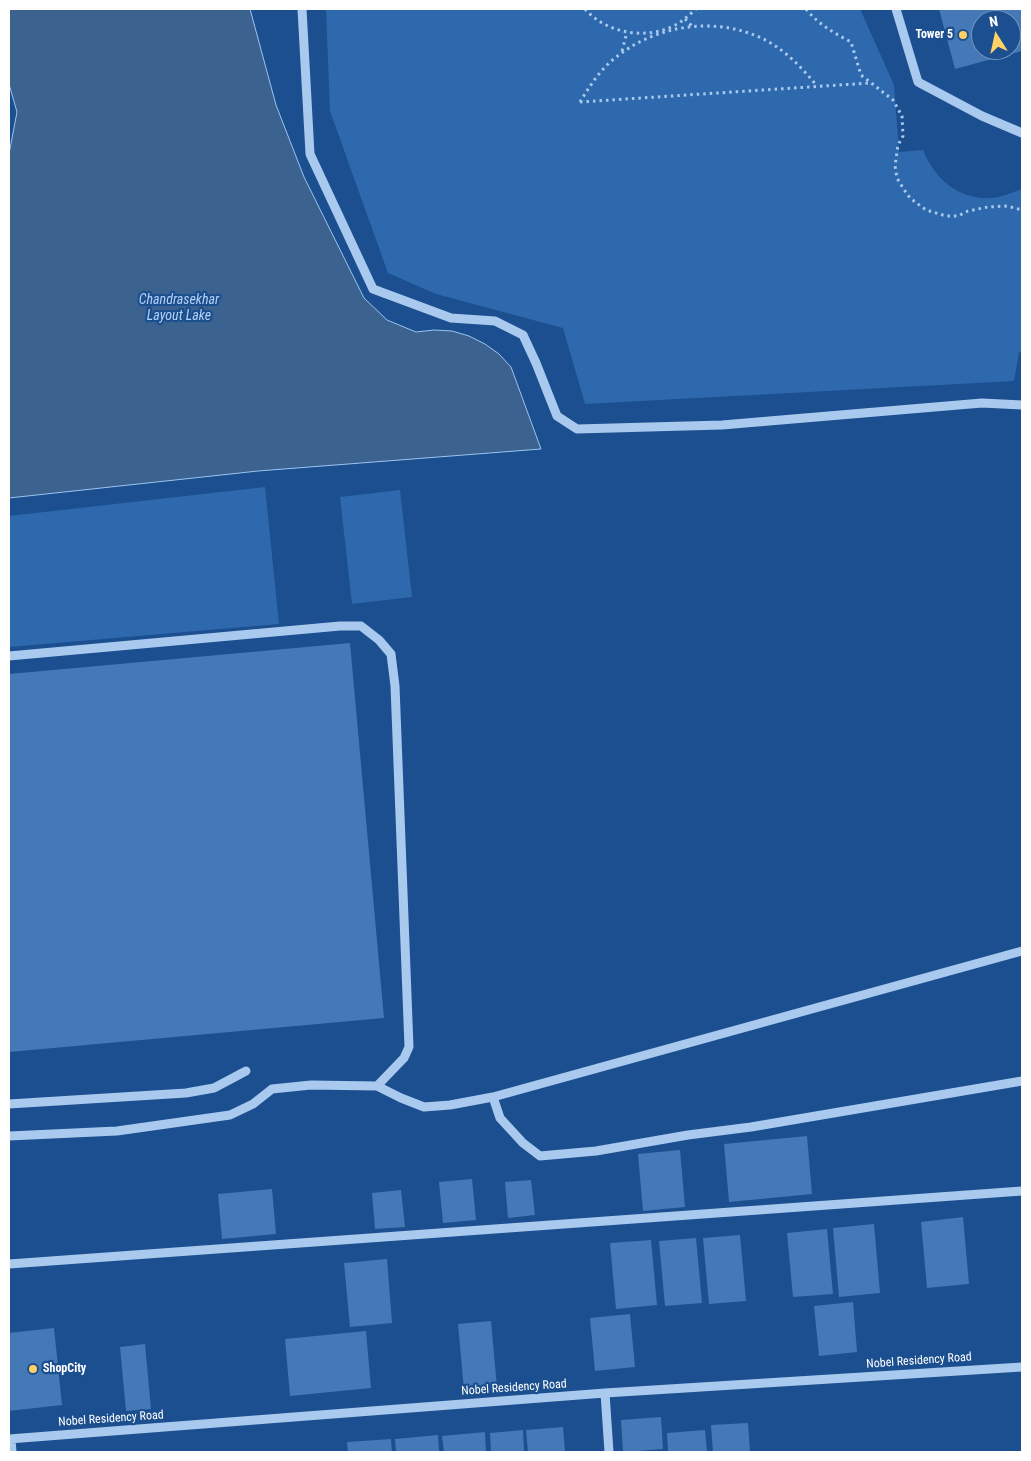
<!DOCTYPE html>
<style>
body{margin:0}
#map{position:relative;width:1031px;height:1461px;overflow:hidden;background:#1b4f8f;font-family:"Roboto Condensed",sans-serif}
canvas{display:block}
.frame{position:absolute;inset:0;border:10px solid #fff;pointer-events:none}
.north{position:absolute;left:971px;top:10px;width:50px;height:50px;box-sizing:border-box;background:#1b4f8f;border:1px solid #7695bc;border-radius:50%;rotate:350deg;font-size:14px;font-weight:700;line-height:20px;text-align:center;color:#fff}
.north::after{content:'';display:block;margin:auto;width:18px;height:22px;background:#ffd166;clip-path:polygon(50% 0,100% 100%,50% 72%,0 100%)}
</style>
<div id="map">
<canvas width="1031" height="1461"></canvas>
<div class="frame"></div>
<div class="north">N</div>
</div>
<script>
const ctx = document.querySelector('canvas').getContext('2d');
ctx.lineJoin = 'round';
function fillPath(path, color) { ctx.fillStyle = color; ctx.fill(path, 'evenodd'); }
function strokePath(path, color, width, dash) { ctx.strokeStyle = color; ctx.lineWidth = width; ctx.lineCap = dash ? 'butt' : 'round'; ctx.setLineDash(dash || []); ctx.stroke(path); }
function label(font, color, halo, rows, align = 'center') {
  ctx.font = font + ' "Roboto Condensed",sans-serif'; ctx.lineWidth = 4.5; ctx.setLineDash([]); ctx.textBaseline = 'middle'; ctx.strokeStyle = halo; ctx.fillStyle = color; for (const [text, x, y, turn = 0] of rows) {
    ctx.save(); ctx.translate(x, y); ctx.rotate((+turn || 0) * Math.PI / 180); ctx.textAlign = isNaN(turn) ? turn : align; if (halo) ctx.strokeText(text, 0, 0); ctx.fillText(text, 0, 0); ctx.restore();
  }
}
fillPath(new Path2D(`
 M326,9h534l34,76 5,67 24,-2c12,29 35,50 69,48 11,-1 21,-6 30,-9v164l-3,-1 -5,29 -429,23 -22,-76 -127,-34 -48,-21 -58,-162z
 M265,487l14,137 -270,23v-131z
 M400,490l12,107 -60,7 -12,-107z`), '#2e69ad');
const water = new Path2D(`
 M9,9h241l26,96 28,72 60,121 23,22 29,12 18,-2 18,1 17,5 16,8 14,10 12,13 30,82 -283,22 -249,27v-344l8,-42 -8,-28z`);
fillPath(water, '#3c6290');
strokePath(water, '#9cc4f0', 1);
fillPath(new Path2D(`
 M939,9h83v42l-67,18zM981,20h30v30h-30z
 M350,643l34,375 -375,34v-378z
 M807,1136l5,58 -83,8 -5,-58z
 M680,1150l5,57 -42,4 -5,-57z
 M472,1179l4,41 -33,3 -4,-41z
 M531,1180l4,35 -27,3 -3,-36z
 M272,1189l4,45 -54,5 -4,-45z
 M401,1190l4,37 -30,2 -3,-36z
 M963,1217l6,67 -42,4 -6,-66z
 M874,1224l6,69 -41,4 -6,-69z
 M827,1229l6,65 -40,3 -6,-64z
 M740,1235l6,66 -37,3 -6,-66z
 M696,1238l6,65 -37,3 -6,-65z
 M651,1240l6,65 -41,4 -6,-66z
 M387,1259l5,64 -42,4 -6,-64z
 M853,1302l4,50 -38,4 -5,-50z
 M630,1314l5,53 -40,4 -5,-53z
 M491,1321l6,66 -33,3 -6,-66z
 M54,1328l8,77 -53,6v-78z
 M366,1331l5,57 -81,8 -5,-57z
 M145,1344l6,65 -25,2 -6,-64z
 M661,1417l2,32 -40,3 -2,-32z
 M748,1423l2,29h-37l-2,-27z
 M563,1427l2,25h-37l-2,-22z
 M523,1430l1,22h-33l-1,-19z
 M705,1430l2,22h-39l-1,-19z
 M485,1432l1,20h-42l-2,-16z
 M438,1435l1,17h-43l-1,-13z
 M391,1439l1,13h-44l-1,-10z`), '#4478b7');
strokePath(new Path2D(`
 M585,9c20,23 57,31 86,18 10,-4 17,-11 25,-18
 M806,9c12,15 28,24 45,33l10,33 32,25 9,16 1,20 -5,9 -3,21 2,12 6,10 7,10 16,12 20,6h12l10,-5 20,-4 19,-1 15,4
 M685,19l8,8
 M622,51l5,-19
 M580,102l290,-19
 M580,102c8,-13 16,-26 27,-37 42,-40 110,-52 162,-23 19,11 34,27 48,44`), '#a9c9ee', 3, [2.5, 4]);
strokePath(new Path2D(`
 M302,9l8,145 63,135 78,29 44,3 28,14 13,28 21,53 20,13 145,-4 260,-22 40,2
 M896,9l22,73 64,34 40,17
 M9,656l331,-30h21l18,14 12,14 4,32 14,361 -5,11 -27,28
 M493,1097l7,21 23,25 17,13 56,-5 92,-16 63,-8 271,-46
 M9,1104l177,-11 28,-5 32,-17
 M9,1136l108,-5 113,-16 23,-11 19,-15 39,-4 66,1 24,12 23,9 26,-2 43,-8 529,-146
 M9,1264l1013,-73
 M605,1393l4,59
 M9,1439l596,-46 417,-26
 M11,1439l1,13`), '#a9c9ee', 9);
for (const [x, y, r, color] of [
 [963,35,5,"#ffd166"],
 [33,1369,5,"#ffd166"]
]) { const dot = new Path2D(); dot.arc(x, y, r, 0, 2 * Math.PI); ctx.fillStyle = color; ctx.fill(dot); strokePath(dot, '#1b4f8f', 2); }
label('bold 12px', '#fff', '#1b4f8f', [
 ["Tower 5",953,35],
 ["ShopCity",43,1369,"left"]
], 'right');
label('12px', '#fff', '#1b4f8f', [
 ["Nobel Residency Road",919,1361,-4],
 ["Nobel Residency Road",514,1388,-4],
 ["Nobel Residency Road",111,1419,-4]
]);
label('italic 14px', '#b5d3f5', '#1b4f8f', [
 ["Chandrasekhar",179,300],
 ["Layout Lake",179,316]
]);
</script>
